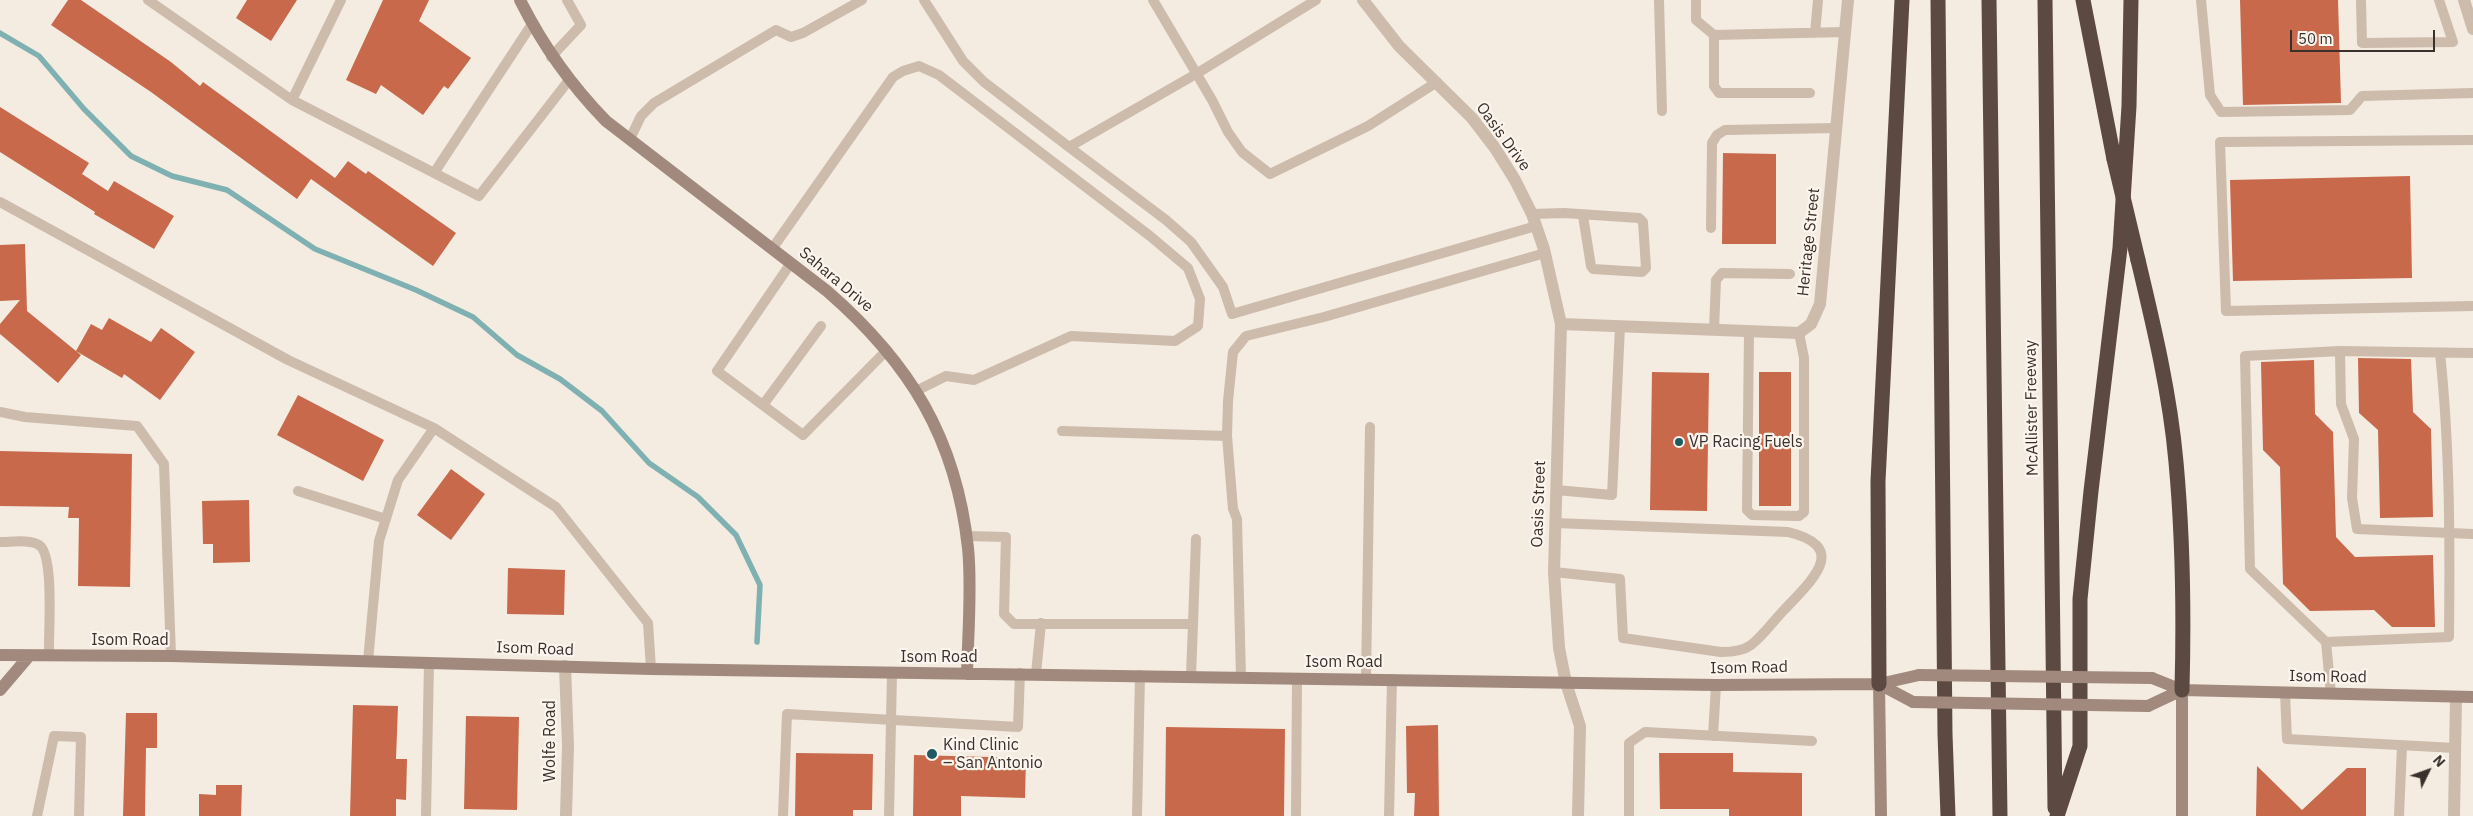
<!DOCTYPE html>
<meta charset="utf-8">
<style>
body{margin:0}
#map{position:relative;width:2473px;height:816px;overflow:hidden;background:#f4ebe1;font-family:"IBM Plex Sans",sans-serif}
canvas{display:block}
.north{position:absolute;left:2403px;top:746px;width:50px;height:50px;-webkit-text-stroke:4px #fbf5ee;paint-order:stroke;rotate:48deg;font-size:14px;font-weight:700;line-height:20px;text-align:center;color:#3b302b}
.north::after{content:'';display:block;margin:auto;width:18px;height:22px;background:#3b302b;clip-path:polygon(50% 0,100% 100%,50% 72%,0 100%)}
.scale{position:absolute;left:2290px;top:30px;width:145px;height:22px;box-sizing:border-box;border:2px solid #3b302b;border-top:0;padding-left:6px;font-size:15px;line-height:18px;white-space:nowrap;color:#3b302b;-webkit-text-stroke:4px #fbf5ee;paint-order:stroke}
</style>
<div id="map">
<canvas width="2473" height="816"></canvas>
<div class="north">N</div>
<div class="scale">50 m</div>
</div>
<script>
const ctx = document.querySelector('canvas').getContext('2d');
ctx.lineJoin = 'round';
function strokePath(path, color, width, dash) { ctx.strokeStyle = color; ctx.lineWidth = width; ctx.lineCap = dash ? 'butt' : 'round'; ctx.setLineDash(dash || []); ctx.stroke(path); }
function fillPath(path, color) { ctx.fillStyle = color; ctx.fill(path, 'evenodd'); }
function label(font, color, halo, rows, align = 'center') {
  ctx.font = font + ' "IBM Plex Sans",sans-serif'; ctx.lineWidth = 4.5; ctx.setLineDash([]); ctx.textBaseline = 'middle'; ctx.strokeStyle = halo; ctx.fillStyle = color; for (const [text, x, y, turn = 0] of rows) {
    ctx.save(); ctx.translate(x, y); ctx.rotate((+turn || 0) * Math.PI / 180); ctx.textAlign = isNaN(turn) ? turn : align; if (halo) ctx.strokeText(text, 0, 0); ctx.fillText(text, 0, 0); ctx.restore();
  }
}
strokePath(new Path2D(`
 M0,33l39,23 45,53 47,47 41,20 55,14 88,59 101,41 57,27 44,38 43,24 42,32 47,52 49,34 38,38 24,50 -3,57`), '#7fb0b2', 5.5);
fillPath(new Path2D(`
 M68,0h13l90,62 29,24 3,-4 132,96 13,-17 18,13 2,-3 88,62 -23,33 -122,-87 -14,20 -146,-107 -100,-67z
 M247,0h50l-26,41 -35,-23z
 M383,0h46l-10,21 52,37 -23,31 -4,-3 -21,29 -42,-30 -5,9 -30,-14z
 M2240,0h98l3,103 -98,2z
 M0,107l89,56 -7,11 26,17 6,-10 60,35 -20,33 -60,-35 1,-2 -95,-60z
 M1723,153l53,1v90h-54z
 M2410,176l2,102 -179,3 -3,-101z
 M25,244l2,67 49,40 15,-27 11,6 7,-12 42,24 10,-14 34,24 -35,48 -36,-26 -2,4 -46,-27 5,4 -23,28 -58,-49v-10l20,-24 -20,1v-56z
 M2358,358l53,1 2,53 18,17 2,88 -53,1 -2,-88 -19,-17z
 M2314,360l1,54 18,18 3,105 19,20 78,-2 2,72h-43l-18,-17 -64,1 -27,-27 -3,-117 -17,-17 -2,-88z
 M1652,372l57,1 -2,138 -57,-1z
 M1759,372h32v134h-32z
 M298,395l86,45 -21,41 -86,-46z
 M0,451l132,3 -2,133 -52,-1 1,-68h-11l1,-11 -69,-1z
 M451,469l34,25 -34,46 -34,-25z
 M249,500l1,62 -37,1v-19h-10l-1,-43z
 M508,568l57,2 -1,45 -57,-1z
 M353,705l45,1 -2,53h11l-1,41 -10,-1v17h-46z
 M126,713h31v35h-11l-1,68h-22z
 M466,716l53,1 -2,93 -53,-1z
 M1438,725l1,91h-25l1,-23h-8l-1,-67z
 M1166,727l119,2 -1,87h-119z
 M796,753l77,1 -1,56h-19v6h-58z
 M1659,753h74v19l69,1v43h-73v-7h-69z
 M914,755l112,3 -1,40 -64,-2v20h-48z
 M2257,766l45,44 45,-42h19v48h-110z
 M216,785h26l-1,31h-42v-22l17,1z`), '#c8694b');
strokePath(new Path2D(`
 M148,0l144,100 187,96 90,-116
 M924,0l39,61 21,21 85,65
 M1153,0l59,100 16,32 14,20 28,22 98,-48 69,-44
 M1316,0l-120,74 -127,73 97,73 25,22 32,45 9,27 304,-88
 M1659,0l3,111
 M1696,0v20l18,15 131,-3
 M2201,0l9,95 11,17 129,-2 12,-14 111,-3
 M2361,0l1,43 91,-1 -14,-42
 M1815,33l3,-33
 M1714,35v51l5,7h91
 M551,57l30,-32 -14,-25
 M292,100l49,-100
 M630,139l11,-23 13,-13 122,-73 15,7 12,-4 59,-33
 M2473,140l-253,2 6,169 247,-5
 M434,173l98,-149
 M0,202l288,158 146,68 122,79 92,116 3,46
 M1532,214l32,-1 75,5 4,4 3,46 -4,4 -49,-3 -2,-3 -8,-50
 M1711,228l1,-85 5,-8 8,-5 112,-2
 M772,249l121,-172 10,-6 16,-5 20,9 211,161 38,32 12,31 -2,27 -23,15 -104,-5 -97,44 -28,-4 -30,15
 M791,263l-74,108 86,64 84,-85
 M1714,330l2,-50 6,-7 68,1
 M1749,332l-2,178 5,5 47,1 5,-4v-154l-5,-25
 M2473,353l-133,-2 1,53 13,35 -2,59 5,31 116,5
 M763,405l58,-79
 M0,412l25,5 112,9 27,38 7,192
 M1062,431l165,5
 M1556,490l56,5 8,-168
 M298,491l88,28
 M966,536l40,1 -2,77 10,10h179l-2,52
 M0,542c11,0 30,-3 39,3 16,10 9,91 10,111
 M1554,572l66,7 3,59 98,14c10,0 22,-1 30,-7 12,-9 23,-25 34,-36 27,-29 65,-62 3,-77l-233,-9
 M1193,624l3,-85
 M2326,642l123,-5c1,-95 1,-190 -9,-284
 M368,661l11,-120 19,-61 36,-52
 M1036,674l5,-51
 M1241,677l-4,-158 -4,-10 -6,-73 1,-35 5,-49 13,-16 78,-19 221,-64
 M1366,678l4,-251
 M2285,693l2,46 168,9
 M2331,694l-5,-52 -76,-73 -5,-213 95,-5
 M1713,736l3,-51
 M37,816l17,-80 27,1 -2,79
 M426,816l3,-154
 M783,816l4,-102 231,13 2,-54
 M889,816l3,-143
 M1137,816l3,-141
 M1296,816l1,-138
 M1389,816l3,-137
 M1629,816v-73l16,-11 167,9
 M2399,816l3,-70`), '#cdbbac', 10);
strokePath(new Path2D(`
 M1363,0l36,46 73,72 23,30 20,32 17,34 12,35 17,75 -7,248 5,76 7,35 14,43 -2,90
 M2464,0l9,29
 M1561,324l238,9 12,-9 9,-20 28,-304
 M565,666l3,80 -2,70
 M2454,816l2,-119`), '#cdbbac', 12);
strokePath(new Path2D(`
 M520,0c23,46 50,84 86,121l221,170c83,72 129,147 141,257 4,38 0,87 -1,126
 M0,655l171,1 480,13 1065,16 163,-1 40,-9
 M2152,678l30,12 291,7
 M1879,684l2,132
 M1879,684l34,18
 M0,690l29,-34
 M2182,690v126
 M2148,706l34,-16`), '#a18a7d', 12);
strokePath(new Path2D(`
 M1938,0l7,734 3,82
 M1989,0l11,816
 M2045,0l10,808
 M2083,0l31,159
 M2138,260c16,67 32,134 38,202 7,76 8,152 6,228
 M1879,684l-1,-203 24,-481
 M2057,816l23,-70v-147l11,-108 29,-243 9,-142 2,-106`), '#5c4a42', 15);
strokePath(new Path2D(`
 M1919,675l233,3
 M1913,702l235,4`), '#a18a7d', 12);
strokePath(new Path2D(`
 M2114,159l24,101`), '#5c4a42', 15);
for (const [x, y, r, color] of [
 [1679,442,5,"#1f5a5e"],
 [932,754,6,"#1f5a5e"]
]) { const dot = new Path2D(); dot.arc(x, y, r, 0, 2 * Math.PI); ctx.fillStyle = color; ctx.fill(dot); strokePath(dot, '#fbf5ee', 2); }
label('16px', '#3b302b', '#fbf5ee', [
 ["Oasis Drive",1503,137,54],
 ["Heritage Street",1809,242,-84],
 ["Sahara Drive",836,280,40],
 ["McAllister Freeway",2032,408,-91],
 ["Oasis Street",1539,504,-88],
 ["Isom Road",130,640],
 ["Isom Road",535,649,2],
 ["Isom Road",939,657],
 ["Isom Road",1344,662],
 ["Isom Road",1749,668,-1],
 ["Isom Road",2328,677,1],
 ["Wolfe Road",550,741,-90]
]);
label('16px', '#3b302b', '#fbf5ee', [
 ["VP Racing Fuels",1689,442],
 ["Kind Clinic",943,745],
 ["– San Antonio",943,763]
], 'left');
</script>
